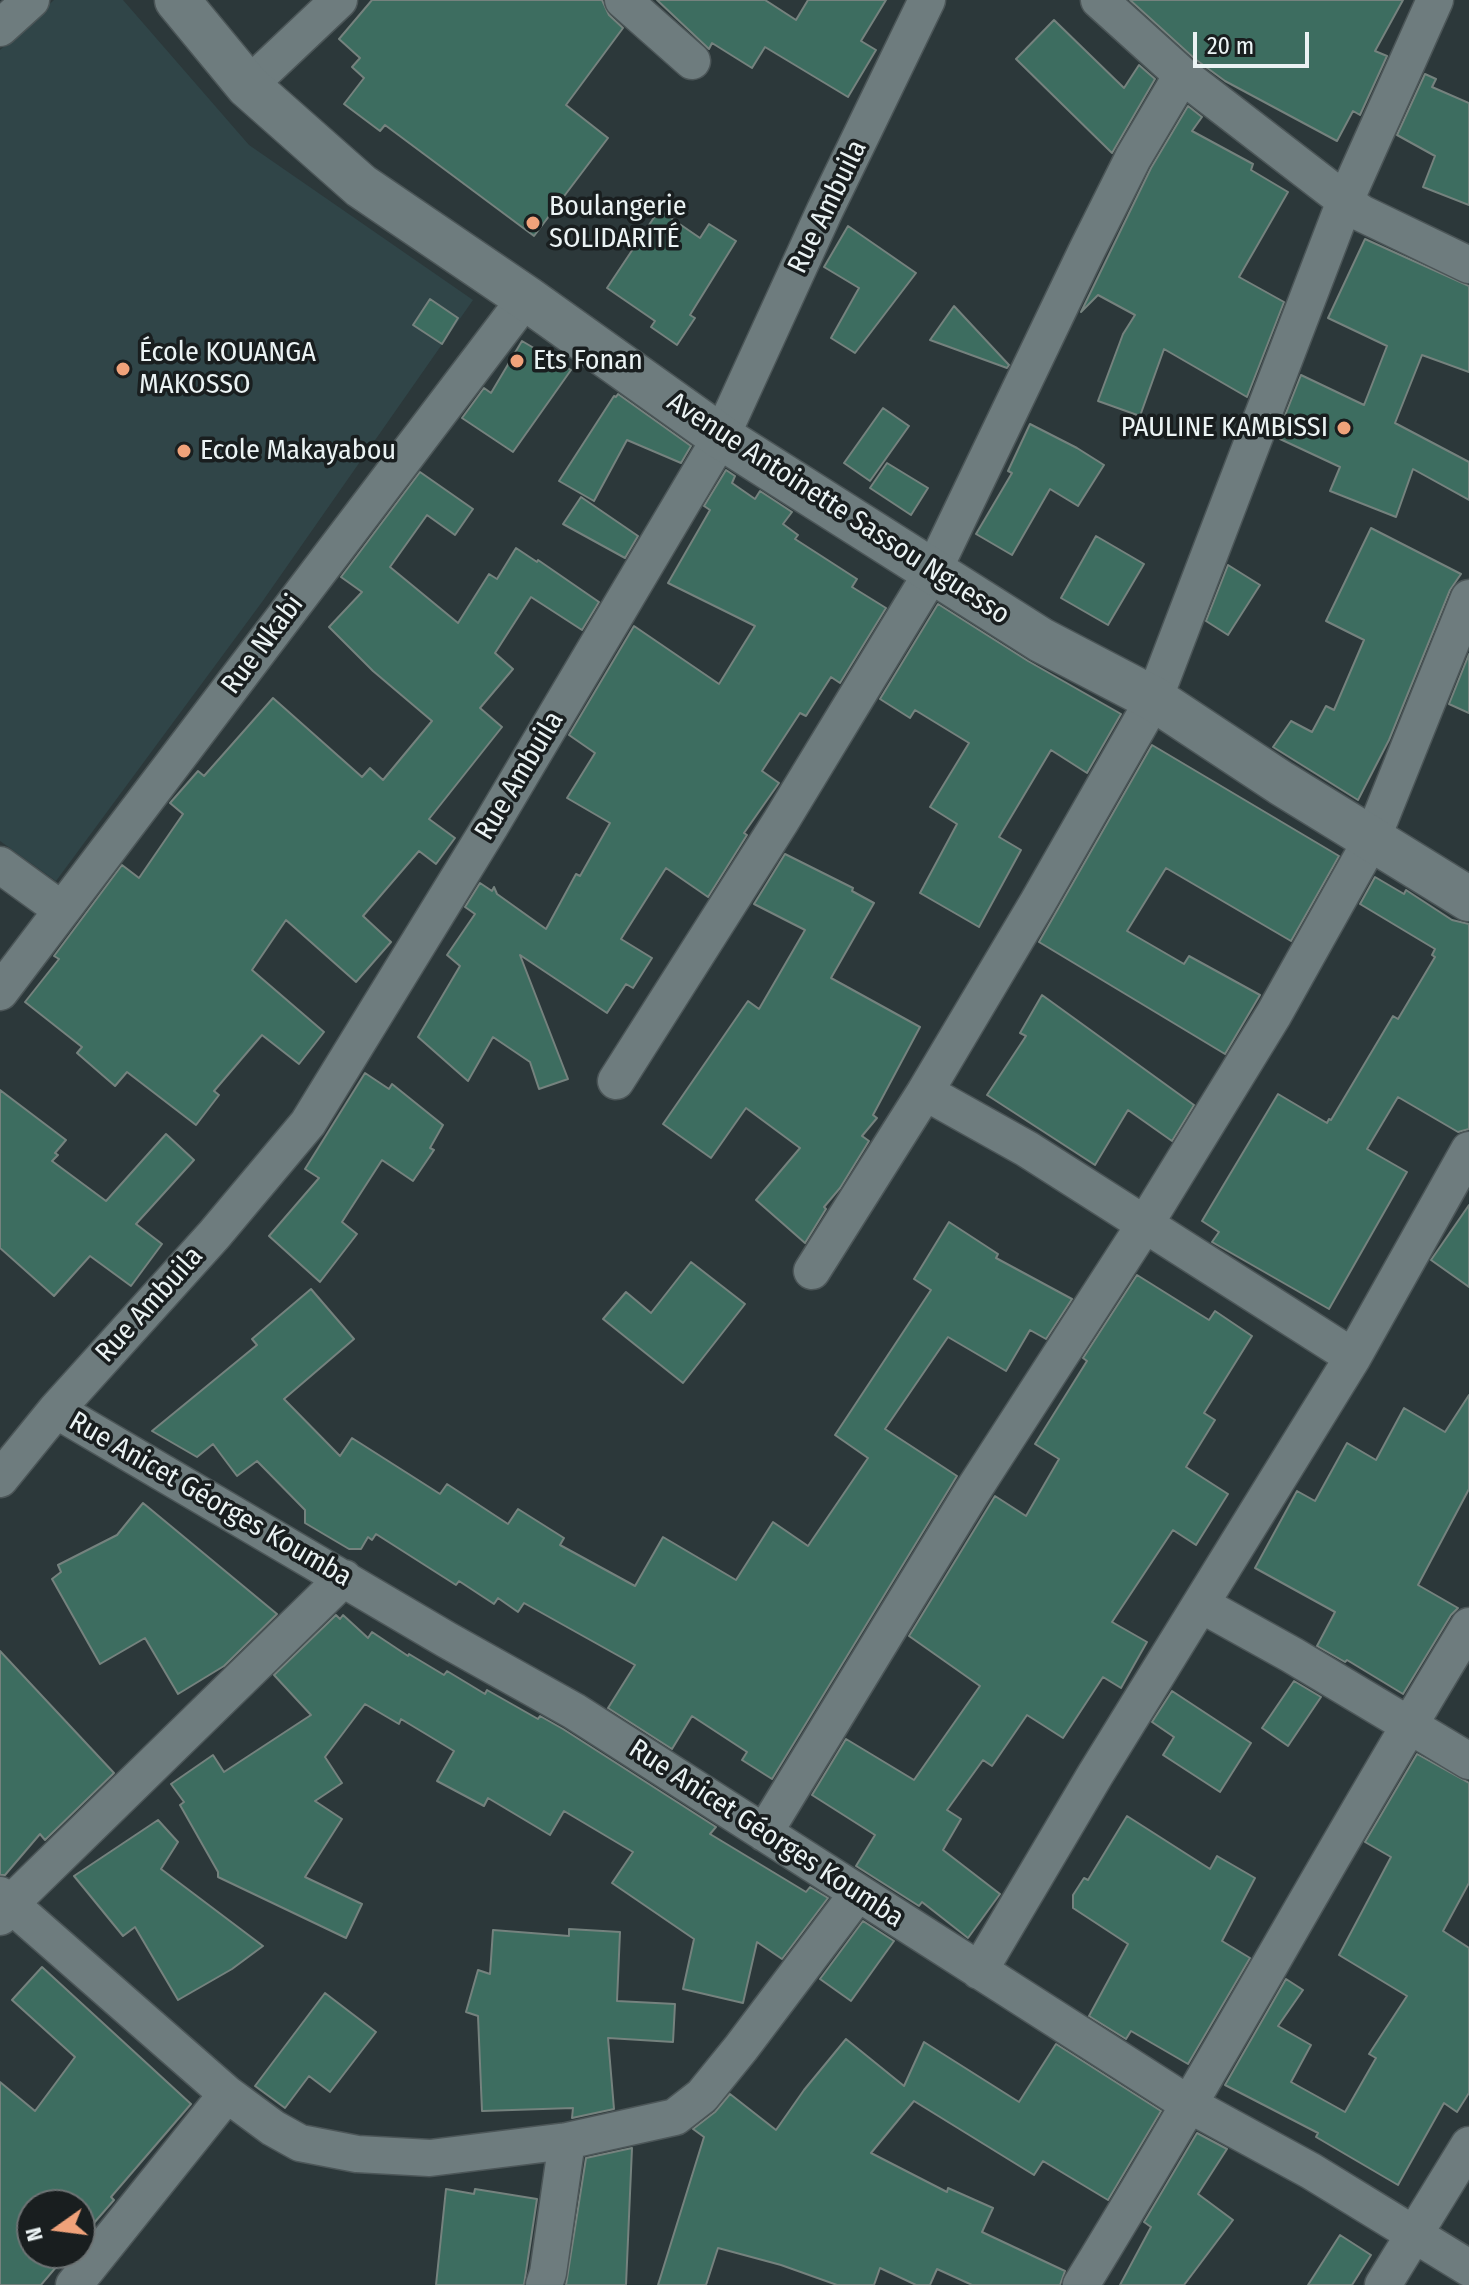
<!DOCTYPE html>
<meta charset="utf-8">
<style>
body{margin:0}
#map{position:relative;width:1469px;height:2285px;overflow:hidden;background:#2c383a;font-family:"Fira Sans Condensed",sans-serif}
canvas{display:block}
.north{position:absolute;left:16px;top:2189px;width:80px;height:80px;box-sizing:border-box;background:#191e1f;border:2px solid #6d7374;border-radius:50%;rotate:256deg;font-size:22px;font-weight:700;line-height:32px;text-align:center;color:#ebf3f4}
.north::after{content:'';display:block;margin:auto;width:28px;height:36px;background:#f0a27a;clip-path:polygon(50% 0,100% 100%,50% 72%,0 100%)}
.scale{position:absolute;left:1193px;top:32px;width:116px;height:36px;box-sizing:border-box;border:4px solid #ebf3f4;border-top:0;padding-left:10px;font-size:24px;line-height:28px;white-space:nowrap;color:#ebf3f4;-webkit-text-stroke:6px #191e1f;paint-order:stroke}
</style>
<div id="map">
<canvas width="1469" height="2285"></canvas>
<div class="north">N</div>
<div class="scale">20 m</div>
</div>
<script>
const ctx = document.querySelector('canvas').getContext('2d');
ctx.lineJoin = 'round';
function fillPath(path, color) { ctx.fillStyle = color; ctx.fill(path, 'evenodd'); }
function strokePath(path, color, width, dash) { ctx.strokeStyle = color; ctx.lineWidth = width; ctx.lineCap = dash ? 'butt' : 'round'; ctx.setLineDash(dash || []); ctx.stroke(path); }
function label(font, color, halo, rows, align = 'center') {
  ctx.font = font + ' "Fira Sans Condensed",sans-serif'; ctx.lineWidth = 7; ctx.setLineDash([]); ctx.textBaseline = 'middle'; ctx.strokeStyle = halo; ctx.fillStyle = color; for (const [text, x, y, turn = 0] of rows) {
    ctx.save(); ctx.translate(x, y); ctx.rotate((+turn || 0) * Math.PI / 180); ctx.textAlign = isNaN(turn) ? turn : align; if (halo) ctx.strokeText(text, 0, 0); ctx.fillText(text, 0, 0); ctx.restore();
  }
}
fillPath(new Path2D(`
 M54,0h69l126,145 224,155 -211,302 -206,279 -56,-40v-791z`), '#304548');
const building = new Path2D(`
 M372,0h230l7,15 14,13 -57,77 42,33 -74,98 -149,-111 -5,6 -36,-27 20,-26 -12,-11 8,-9 -21,-19z
 M657,0h108l31,20 12,-20h78l-25,41 15,9 -28,47 -83,-50 -13,21 -40,-25 -3,6z
 M1130,0h273l-28,51 12,5 -27,59 -7,-4 -16,30 -112,-60 -30,-22z
 M1054,20l70,68 15,-23 16,14 -43,74 -96,-94z
 M1425,74l11,5 -4,8 37,16v102l-46,-18 12,-31 -38,-21z
 M1188,106l14,11 -10,14 61,33 -2,6 37,22 -49,85 45,25 -37,95 -83,-48 -24,67 -42,-15 25,-67 12,-19 -37,-20 -17,17 70,-144z
 M659,210l41,28 9,-14 27,17 -46,74 5,3 -18,27 -26,-18 4,-6 -48,-33z
 M848,226l68,47 -61,80 -24,-15 28,-50 -35,-21z
 M1365,239l104,47v86l-47,-17 -27,68 74,39v38l-56,-31 -17,48 -66,-26 10,-24 -60,-28 8,-19 -4,-2 17,-43 63,30 23,-59 -59,-28z
 M430,299l28,19 -16,26 -29,-19z
 M954,306l55,59 -2,3 -77,-28z
 M522,341l49,29 -58,82 -51,-34 22,-30 7,5z
 M618,394l73,52 -10,17 -54,-23 -33,61 -35,-20 55,-85 2,1z
 M883,408l26,18 -39,55 -26,-18z
 M1030,424l47,24 27,17 -26,41 -28,-17 -38,66 -36,-21 36,-61 -4,-2z
 M887,463l41,25 -17,27 -41,-27z
 M726,470l9,6 -3,7 23,16 5,-8 32,21 -9,12 15,11 -3,4 62,40 -5,8 34,21 -46,75 -9,-6 -25,39 -6,-3 -38,58 17,12 -35,50 3,2 -39,62 -42,-29 -45,71 31,19 -19,30 -7,-4 -19,29 -87,-58 48,124 -29,10 -9,-27 -37,-25 -25,44 -50,-44 42,-71 -13,-11 28,-41 -10,-7 15,-24 12,8 2,-4 3,7 49,35 30,-55 4,2 30,-53 -43,-25 28,-45 -26,-18 65,-109 85,58 36,-58 -87,-43 42,-73 -6,-4z
 M420,472l53,37 -18,26 -28,-20 -37,52 68,56 31,-49 8,5 19,-31 21,14 1,-2 61,42 -17,28 -51,-33 -36,56 18,16 -33,39 22,19 -73,92 26,19 -19,26 -17,-13 -56,65 28,26 -35,40 -70,-62 -34,50 72,62 -25,32 -37,-29 -48,56 5,4 -23,30 -69,-53 -12,14 -38,-33 5,-6 -57,-45 34,-43 -5,-3 68,-91 17,13 44,-64 -13,-11 28,-32 6,5 69,-78 89,79 8,-9 13,12 49,-59 -59,-50 -44,-44 33,-35 -21,-15z
 M581,497l57,39 -13,22 -62,-34z
 M1371,528l90,46 -11,16 -61,150 -31,60 -85,-53 18,-26 21,11 14,-26 8,4 30,-70 -38,-19z
 M1096,536l48,28 -36,61 -47,-27z
 M1228,565l32,20 -32,50 -22,-14z
 M938,604l90,57 93,53 -34,59 -36,-23 -52,87 22,13 -42,77 -59,-34 37,-69 -27,-17 39,-64 -54,-33 -5,8 -30,-19z
 M1469,654v59l-20,-9z
 M1152,745l187,111 -48,85 -125,-73 -39,63 57,33 5,-8 71,39 -35,59 -186,-112z
 M785,854l68,34 -1,3 22,12 -43,75 89,49 -47,88 4,3 -15,18 7,5 -29,47 -16,19 2,2 -21,34 -49,-43 44,-52 -54,-40 -35,50 -48,-34 85,-123 11,8 46,-79 -51,-26z
 M1375,877l29,17 2,-4 46,30 17,4v205l-11,3 -60,-35 -31,52 40,23 -78,137 -117,-67 7,-10 -17,-11 76,-127 49,29 2,-4 2,1 62,-104 5,3 37,-62 -3,-2 3,-6 -75,-45z
 M1042,995l152,110 -22,36 -44,-31 -33,55 -108,-70 39,-59 -6,-3z
 M365,1073l24,16 3,-5 51,41 -13,23 4,2 -21,31 -31,-21 -40,62 15,12 -37,48 -51,-46 50,-58 -14,-9z
 M0,1090l66,50 -11,13 3,2 -6,6 54,40 60,-67 28,26 -58,64 26,20 -31,42 -41,-30 -36,40 -54,-48z
 M1469,1205v82l-38,-27z
 M949,1222l49,32 -2,4 76,41 -26,40 -16,-9 -24,41 -58,-34 -63,92 72,47 -185,303 -30,-19 5,-8 -55,-36 -20,33 -64,-41 27,-43 -111,-62 -6,9 -20,-14 -4,6 -35,-23 -3,4 -80,-51 -4,6 -4,-3 -7,12h-12l-44,-26v-13l-48,-49 -20,15 -24,-32 -16,13 -45,-26 105,-86 -5,-6 59,-50 43,50 -70,60 56,57 12,-18 88,56 7,-10 61,40 10,-15 46,29 -4,7 75,41 28,-49 73,43 37,-58 35,24 60,-88 -33,-23 96,-145 -17,-11z
 M691,1262l54,42 -62,79 -80,-64 23,-27 25,21z
 M1137,1275l72,45 6,-9 37,25 -48,77 11,7 -29,47 42,27 -32,51 -23,-15 -61,92 35,20 -26,46 -18,-11 -40,61 -36,-23 -35,51 -9,-6 -36,50 14,9 -18,31 57,44 -32,44 -46,-36 -3,4 -63,-40 19,-31 -63,-40 34,-56 68,41 66,-94 -71,-50 86,-140 31,20 33,-57 -24,-15 52,-83 -4,-3z
 M1469,1395v94l-51,96 40,23 -7,7 -48,79 -56,-34 -2,2 -28,-16 18,-34 -80,-44 42,-77 18,10 32,-58 29,17 28,-52 41,24z
 M143,1503l134,111 -53,52 -46,28 -33,-56 -45,26 -48,-85 9,-7 -3,-7 59,-30z
 M336,1615l4,4 3,-4 25,23 4,-6 36,24 1,-2 35,21 3,-4 38,23 2,-4 51,29 2,-3 23,13 153,98 -6,7 96,58 4,-5 18,11 -46,61 -25,-17 -14,61 -60,-14 11,-50 -82,-56 21,-31 -69,-41 -14,24 -62,-37 -4,8 -47,-25 17,-30 -53,-32 -2,5 -34,-20 -40,53 17,26 -27,18 27,18 -37,58 57,27 -16,34 -128,-61v-5l-38,-67 4,-3 -13,-18 42,-29 11,17 87,-57 -37,-40z
 M0,1651l114,122 -69,67 -5,-6 -35,41h-5z
 M1294,1681l27,16 -33,49 -26,-18z
 M1172,1691l79,52 -31,49 -57,-37 11,-18 -22,-15z
 M1417,1754l52,29v100l-26,48 26,17v145l-12,19 -13,-9 -46,82 -82,-48 2,-4 -93,-48 61,-106 17,11 -25,36 33,19 -20,37 54,30 31,-54 -7,-4 38,-58 -68,-41 52,-98 -26,-15z
 M1127,1816l83,53 7,-13 38,22 -33,63 28,17 -62,106 -57,-33 -5,8 -37,-23 39,-72 -55,-36v-13l11,-17 4,2z
 M158,1820l20,22 -17,27 102,77 -31,23 -54,31 -43,-73 -12,9 -49,-60z
 M863,1921l31,20 -43,60 -31,-22z
 M569,1929l51,3 -3,69 58,3 -2,38 -65,-4 6,71 -42,9 1,-10 -91,3 -4,-95 -12,-4 12,-42 12,4 3,-44 76,6z
 M42,1967l149,137 -80,93 3,3 -34,39v-34h-48v48h36l-27,32h-41v-203l35,29 40,-54 -63,-57z
 M325,1993l51,39 -46,60 -21,-16 -24,32 -30,-22z
 M846,2039l58,47 20,-44 95,60 37,-58 105,67 -53,89 -65,-39 -9,14 -120,-74 -43,52 76,39 1,-4 45,20 -11,24 83,39 -5,14h-88l-35,-16 -7,16h-14l-36,-17 -6,17h-37l-56,-20 -63,-17 -12,37h-48l46,-148 -11,-8 22,-17 15,-18 46,36 28,-40z
 M1197,2133l30,16 -29,45 35,26 -49,65h-64l31,-58 -7,-5z
 M632,2148l-6,137h-60l20,-127z
 M446,2189l28,5 1,-5 62,10 -13,86h-88z
 M1340,2235l31,20 -19,30h-44z`);
fillPath(building, '#3d6d60');
strokePath(building, '#75827e', 2);
const minor = new Path2D(`
 M623,0l69,61
 M1099,0l83,75 179,138 108,52
 M0,28l31,-28
 M248,86l91,-86
 M0,865l62,45
 M0,992l526,-694
 M616,1081l165,-260 152,-250 154,-321 46,-92 49,-83
 M925,1092l102,57 326,208
 M812,1271l113,-179 113,-190 116,-203 191,-498 90,-201
 M56,1410l391,230 127,71 616,394 121,66 158,97
 M0,1479l56,-69 158,-175 94,-112 183,-298 230,-388 104,-227 102,-210
 M1202,1605l90,50 177,106
 M764,1833l208,-341 173,-268 129,-210 98,-175 97,-241
 M0,1895l227,199 46,34 27,15 57,11 73,4 137,-17 108,-24 27,-21 39,-48 117,-155
 M0,1917l10,-13 334,-326
 M979,1971l116,-196 258,-418 116,-207
 M74,2285l153,-191
 M544,2285l4,-12 19,-132
 M1081,2285c134,-217 255,-442 388,-659
 M1383,2285l86,-140`);
const tertiary = new Path2D(`
 M177,0l71,86 113,100 165,112 195,139 320,203 113,59 127,84 188,116`);
strokePath(minor, '#4c5658', 39);
strokePath(tertiary, '#4c5658', 47);
strokePath(minor, '#6e7c7e', 36);
strokePath(tertiary, '#6e7c7e', 44);
for (const [x, y, r, color] of [
 [533,223,8,"#f0a27a"],
 [517,361,8,"#f0a27a"],
 [123,369,8,"#f0a27a"],
 [1344,428,8,"#f0a27a"],
 [184,451,8,"#f0a27a"]
]) { const dot = new Path2D(); dot.arc(x, y, r, 0, 2 * Math.PI); ctx.fillStyle = color; ctx.fill(dot); strokePath(dot, '#191e1f', 3); }
label('28px', '#ebf3f4', '#191e1f', [
 ["Boulangerie",549,207],
 ["SOLIDARITÉ",549,239],
 ["École KOUANGA",139,353],
 ["MAKOSSO",139,385],
 ["Ets Fonan",533,361],
 ["PAULINE KAMBISSI",1328,428,"right"],
 ["Ecole Makayabou",200,451]
], 'left');
label('28px', '#ebf3f4', '#191e1f', [
 ["Rue Ambuila",828,207,-64],
 ["Avenue Antoinette Sassou Nguesso",838,509,33],
 ["Rue Nkabi",263,645,-53],
 ["Rue Ambuila",520,776,-59],
 ["Rue Ambuila",150,1305,-48],
 ["Rue Anicet Géorges Koumba",210,1500,30],
 ["Rue Anicet Géorges Koumba",766,1834,33]
]);
</script>
